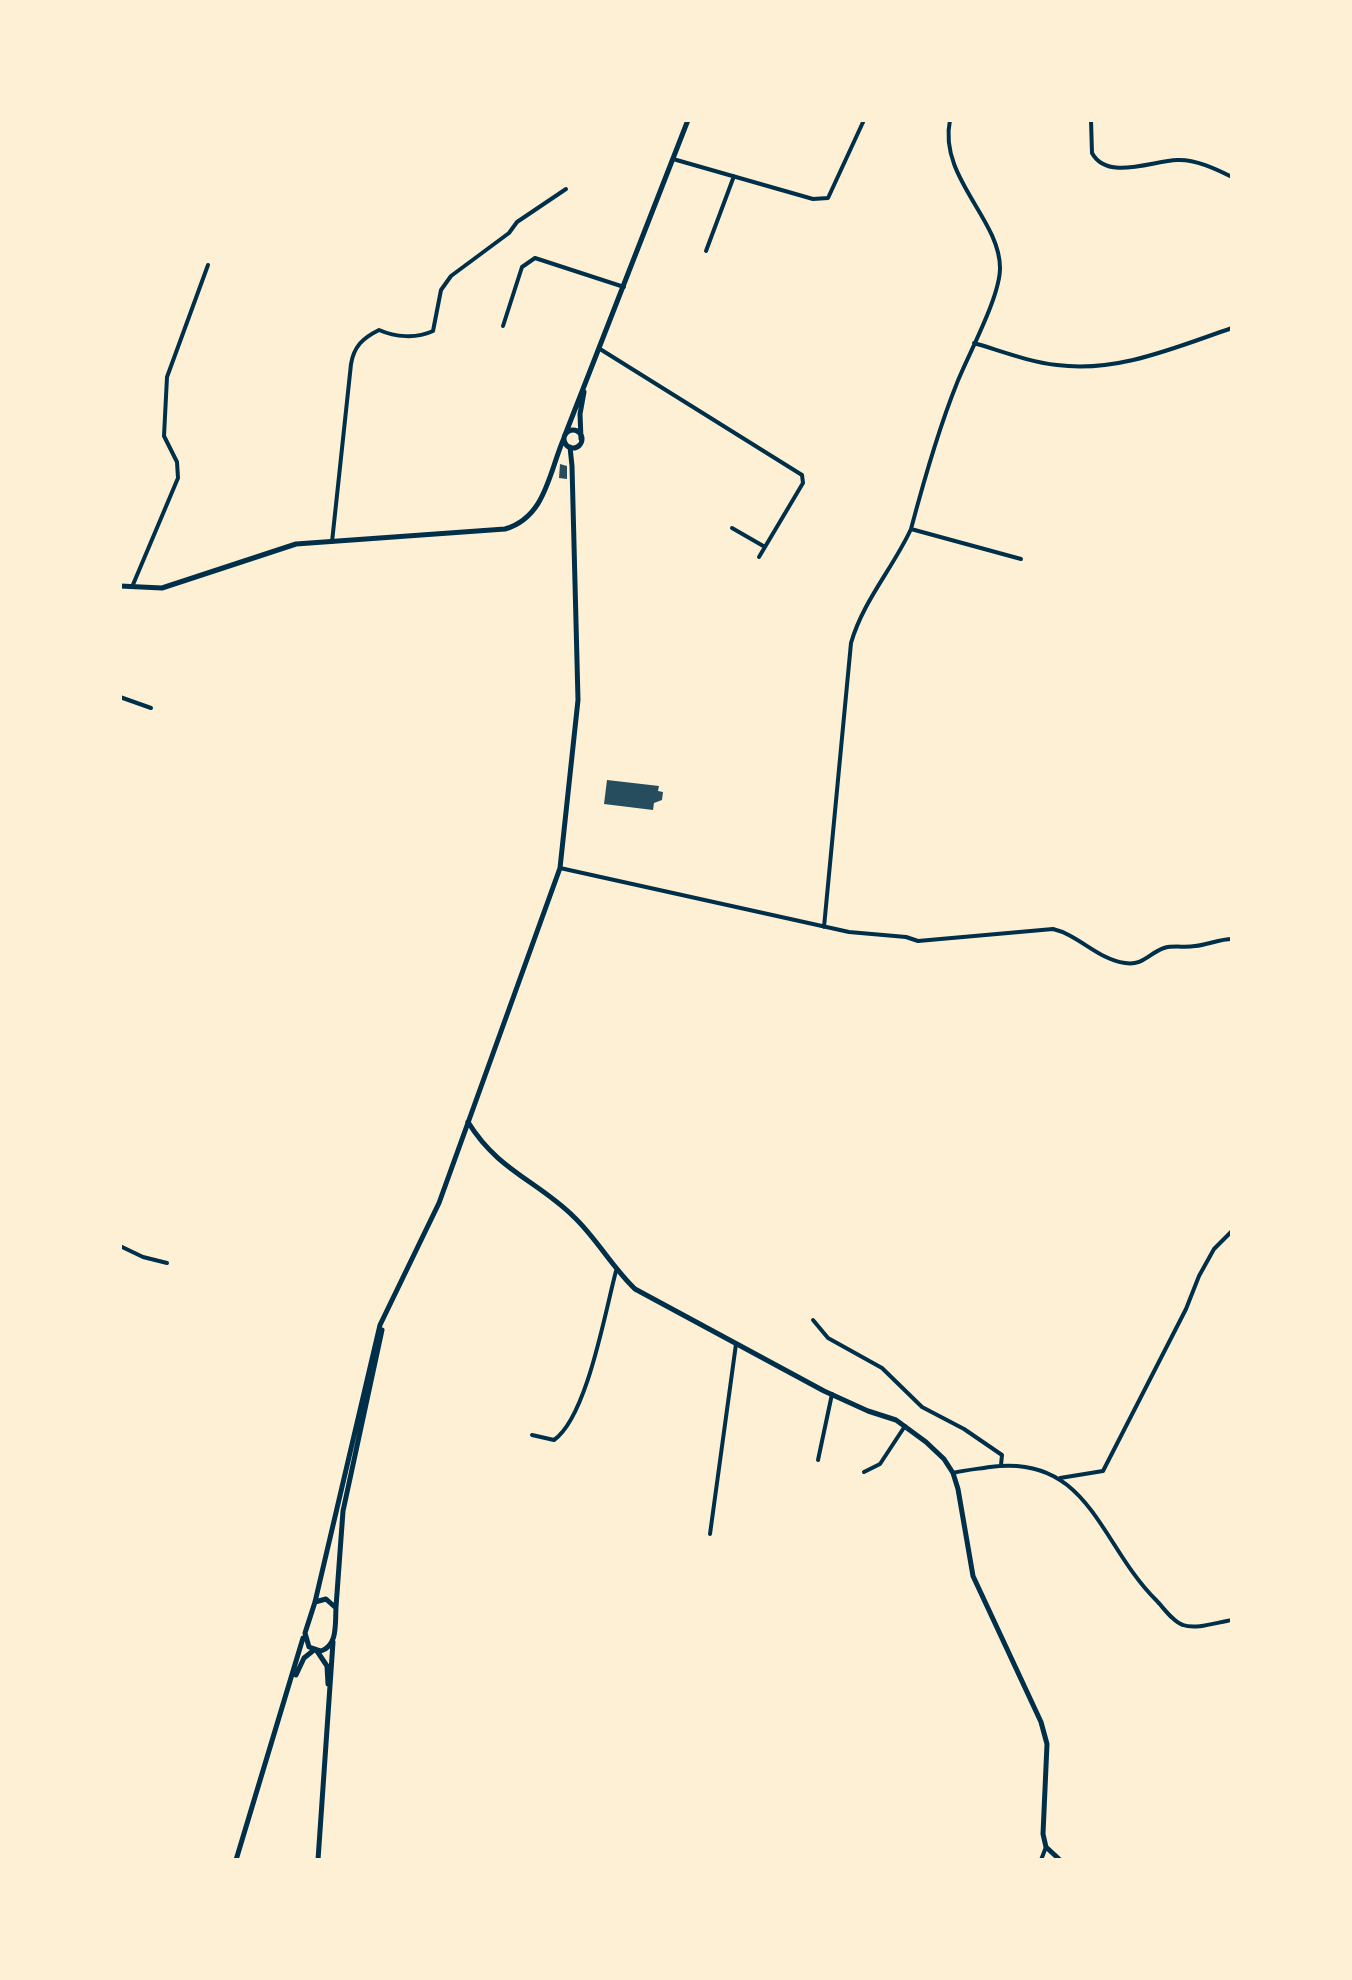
<!DOCTYPE html>
<style>
body{margin:0}
#map{position:relative;width:1352px;height:1980px;overflow:hidden;background:#fdf0d5;font-family:Rubik,sans-serif}
canvas{display:block}
.frame{position:absolute;inset:0;border:122px solid #fdf0d5;pointer-events:none}
</style>
<div id="map">
<canvas width="1352" height="1980"></canvas>
<div class="frame"></div>
</div>
<script>
const ctx = document.querySelector('canvas').getContext('2d');
ctx.lineJoin = 'round';
function fillPath(path, color) { ctx.fillStyle = color; ctx.fill(path, 'evenodd'); }
function strokePath(path, color, width, dash) { ctx.strokeStyle = color; ctx.lineWidth = width; ctx.lineCap = dash ? 'butt' : 'round'; ctx.setLineDash(dash || []); ctx.stroke(path); }
fillPath(new Path2D(`
 M560,464l7,2v13l-8,-1z
 M607,780l52,6 -1,5 5,1 -1,8 -8,3 -1,7 -49,-6z`), '#264d5e');
strokePath(new Path2D(`
 M1091,120l1,33c15,28 60,8 85,7 18,-1 39,9 55,17
 M673,159l140,40 15,-1 36,-78
 M706,251l28,-75
 M503,326l19,-59 13,-9 89,29
 M974,343c27,8 55,19 83,22 61,8 119,-18 175,-37
 M600,349l202,126 1,8 -44,74
 M732,528l33,19
 M911,529l110,30
 M332,542l19,-178c3,-18 12,-26 28,-34 16,7 37,9 54,1l8,-41 10,-14 58,-43 8,-11 49,-33
 M132,587l46,-109 -1,-16 -13,-26 3,-59 41,-112
 M120,697l31,11
 M560,868l289,64 57,5 12,4 135,-12c26,6 44,30 72,34 18,3 24,-10 39,-15 10,-3 21,0 31,-2 13,-1 24,-7 37,-7
 M824,927l27,-284c12,-42 42,-75 60,-114 13,-49 27,-99 46,-146 12,-30 43,-86 43,-115 0,-49 -62,-91 -50,-148
 M120,1246l23,11 24,6
 M813,1320l15,18 54,30 40,39 42,22 38,26 -1,10
 M532,1435l22,5c33,-23 51,-128 62,-169
 M818,1460l14,-66
 M864,1472l16,-8 25,-38
 M953,1473c12,-3 24,-4 37,-6 99,-14 110,78 166,133 7,7 17,22 27,25 13,5 35,-3 49,-5
 M1060,1478l43,-7 83,-162 13,-33 15,-27 18,-18
 M710,1534l26,-190
 M1041,1860l5,-13`), '#003049', 4);
strokePath(new Path2D(`
 M468,1122c30,49 70,59 106,95 23,22 38,50 61,72l189,102 44,20 28,9 30,22 18,17 9,14 5,16 15,87 68,146 6,22 -4,90 3,13 14,13`), '#003049', 5);
strokePath(new Path2D(`
 M564 439a9 9 0 1 1 18 0a9 9 0 1 1-18 0Z
 M565,435l123,-315
 M581,439l-1,-25 4,-22
 M120,586l42,2 134,-44 209,-15c41,-12 44,-57 59,-91
 M315,1602l11,-3 10,9c-1,16 2,37 -15,43l-12,-4 -4,-14 10,-31 65,-277 59,-122 121,-335 18,-168 -6,-234 -2,-19
 M336,1607l7,-96 39,-181
 M317,1651l10,15 1,18
 M296,1675l8,-17 10,-8
 M236,1860l67,-222
 M318,1860l15,-218`), '#003049', 5);
</script>
